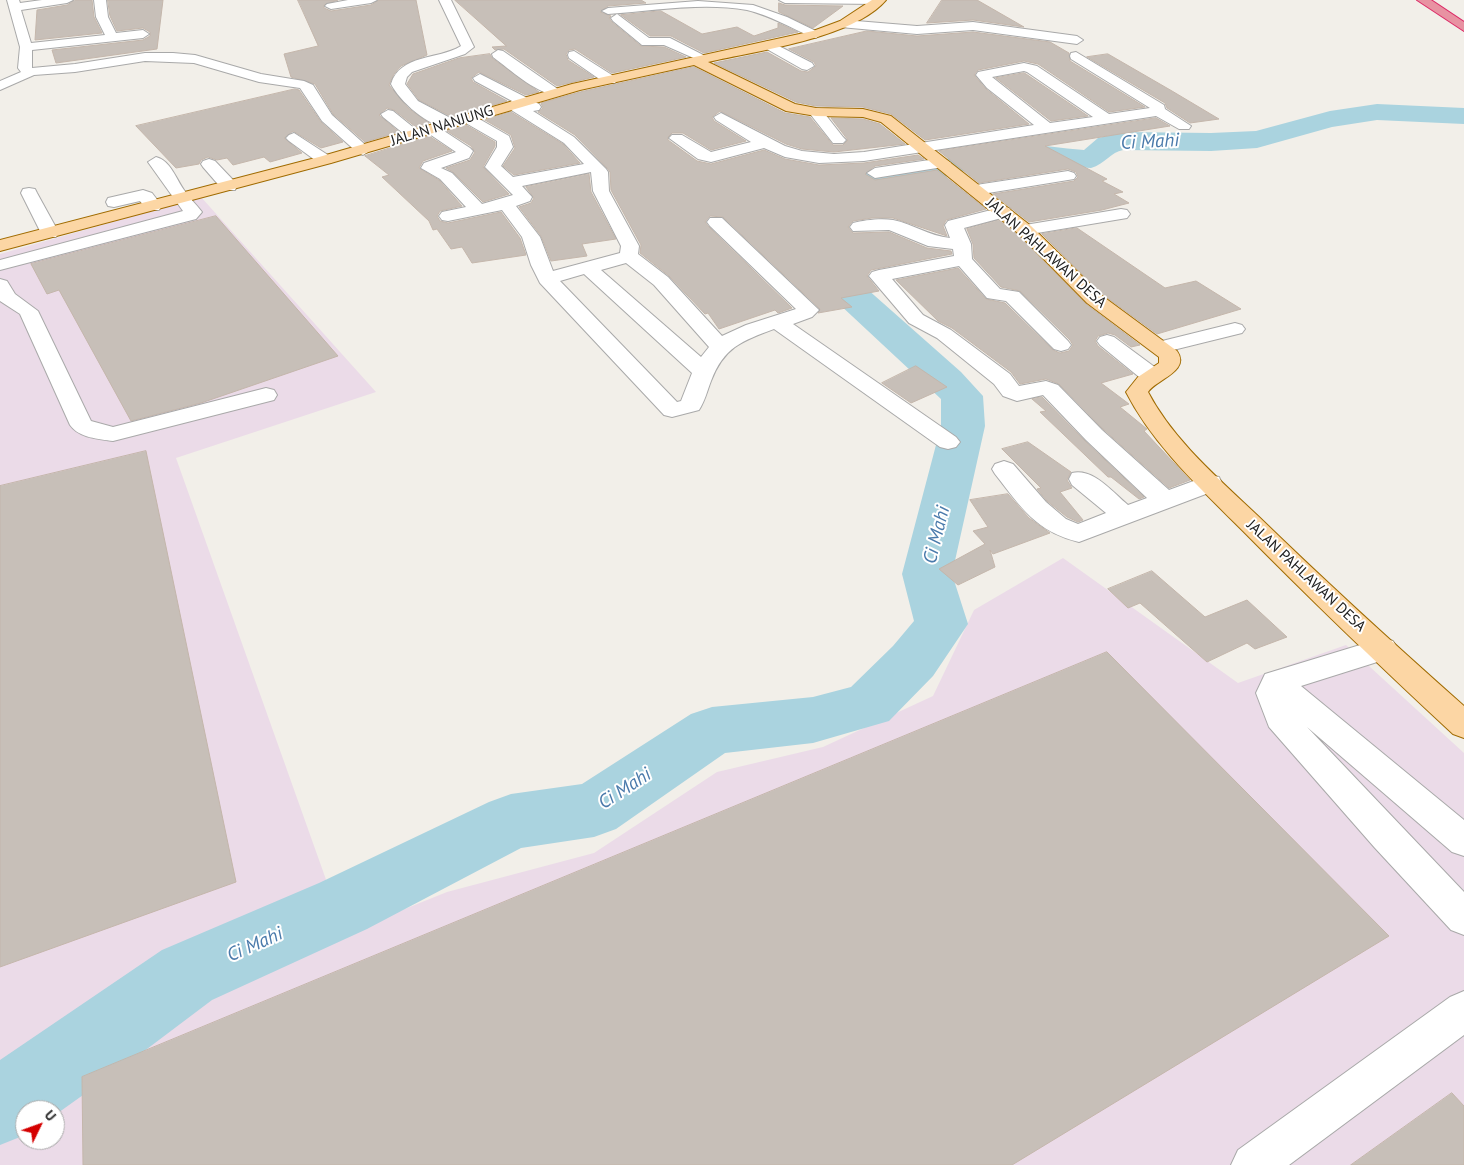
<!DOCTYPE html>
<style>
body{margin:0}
#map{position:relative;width:1464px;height:1165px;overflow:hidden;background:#f2efe9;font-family:"PT Sans",sans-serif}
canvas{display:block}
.north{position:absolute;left:15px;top:1100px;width:50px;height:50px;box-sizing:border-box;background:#fff;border:1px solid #a7a7a7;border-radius:50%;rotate:48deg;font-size:14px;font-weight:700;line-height:20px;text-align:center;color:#222}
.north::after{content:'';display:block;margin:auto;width:18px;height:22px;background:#d40000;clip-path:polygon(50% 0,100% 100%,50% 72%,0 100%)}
</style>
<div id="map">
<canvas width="1464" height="1165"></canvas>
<div class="north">U</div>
</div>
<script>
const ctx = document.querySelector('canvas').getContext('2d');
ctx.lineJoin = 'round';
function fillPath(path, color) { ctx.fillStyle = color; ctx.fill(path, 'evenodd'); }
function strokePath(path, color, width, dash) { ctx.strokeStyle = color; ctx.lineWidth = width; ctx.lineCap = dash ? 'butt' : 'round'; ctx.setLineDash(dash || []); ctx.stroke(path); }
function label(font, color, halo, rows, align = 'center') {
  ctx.font = font + ' "PT Sans",sans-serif'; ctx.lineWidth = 4; ctx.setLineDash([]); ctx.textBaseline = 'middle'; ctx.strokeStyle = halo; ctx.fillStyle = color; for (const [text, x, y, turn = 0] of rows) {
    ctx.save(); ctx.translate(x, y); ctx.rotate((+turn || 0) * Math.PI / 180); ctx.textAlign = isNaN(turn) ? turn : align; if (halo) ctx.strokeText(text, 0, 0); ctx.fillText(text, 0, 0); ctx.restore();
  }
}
fillPath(new Path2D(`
 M201,197l175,195 -200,66 169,475 102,-41 147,-39 123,-81 106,-25 110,-51 41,-86 89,-52 175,125 108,-38 118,108v412h-1464v-911zM25,1110h30v30h-30z`), '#ebdbe8');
fillPath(new Path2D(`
 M1377,104l87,4v16l-87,-4 -45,7 -75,21 -46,3 -88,-1c-12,2 -18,14 -32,18l-86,-5 -37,7 -33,10 -52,6 -22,9 -2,2 4,8 -5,7 -40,16 1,3 30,42 112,99 22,24 2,30 -33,148 16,50 -35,52 -44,45 -76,22 -88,10 -109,76 -22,8 -73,11 -154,81 -155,71 -77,58 -80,57v-5h-30v25l-25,10v-85l162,-110 157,-67 170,-81 22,-8 71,-10 109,-70 21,-7 101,-10 38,-10 42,-41 21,-25 -12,-47 39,-148v-27l-118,-110 -36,-56 -2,-10 4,-7 40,-15 -3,-6c21,-30 70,-27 103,-32 25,-5 49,-15 75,-18 25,-2 54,3 80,5l14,-12 25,-6 88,1 45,-2 74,-20z`), '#aad3df');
const building = new Path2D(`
 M75,0h17l2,17 8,16 -67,7 2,-30 30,-5z
 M108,0h55l-6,49 -101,14 -4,-13 91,-10 7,-4v-4l-7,-4 -26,3 -7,-15z
 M298,0h40l-14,5v3l7,3 40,-6 8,-5h37l11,55 -26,11 -7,8 -5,11 19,23 21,15 -13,4 -22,-17 -7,-2 -8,7 20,17 -34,10 -32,-28 -18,-30 -24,-7 -7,-23 34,-8z
 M455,0h186l5,3 -38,3 -8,6 11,4 -2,2 3,4 29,24 23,1 22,10 -74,16 -37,-24 -6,1 -3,4 2,6 26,17 -37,9 -53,-37 -9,1 -3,-3 14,-1z
 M942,0h35l47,27 -51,-7 -46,3z
 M779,3l6,2 58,1 -30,22 -34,-16z
 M661,11l41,23 35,-7 17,9 24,-8v-5l20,9 -94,21 -33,-17h-21l-29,-21z
 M867,31l50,5 56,-4 77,10 19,11 1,8 75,46 -36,5 -71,-48 -14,-3 -46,9 -4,5 12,14 43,35 -104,16 -34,-26 -28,-7 -47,-1 -20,-4 -82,-39 53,-11 34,19 7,1 8,-6 -2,-4 -25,-13z
 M490,54l2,4 47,34 -13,3 -47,-23 -8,6 2,4 34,19 -55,16 -33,-17 -12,-16 6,-10 46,-16z
 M1108,54l64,37 47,28 -29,4 -23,-15 -2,-5 -78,-46z
 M694,67l91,46 25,4 23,28h10l5,-5 -17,-22 32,1 17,5 25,20 -71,8 -32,-3 -16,-5 -66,-33 -8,6 2,4 32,20 -35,9 -28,-17h-11l-4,4v3l29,21 14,3 53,-14 21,9 34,6 45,-2 54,-8 6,4 -49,7 -10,8 10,6 62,-10 49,39 -40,11 -3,6 4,10 -54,-18h-21l-19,3 -5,6 5,6 36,-1 38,16 24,3 1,3 -81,16 -4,6 12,15 -38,7 11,9 -34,6 2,-4 -97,-92 -13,-1 -5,6 4,5 83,81 -14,5 -3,-3 -56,19 -11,-16 -3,1 -36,-38 -29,-23 1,-8 -30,-55 -1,-18 -3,-4 -32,-33 -37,-23 5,-4 -2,-5 39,-11z
 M1024,73l2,1 62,42 -37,5 -55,-43z
 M295,89l4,1 22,32 22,20 -22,6 -28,-17 -9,7 18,15 -32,9 -6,-5 -31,8 -6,-7 -10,2 -9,-3 -7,3 -2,4 -23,4 -40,-42z
 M511,112l52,32 17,19 -66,12 -11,-9 12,-18 -4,-13 -26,-15z
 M1156,118l14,8 -125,20 62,33 -5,2 21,11 -9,2 15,9 -27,7 -73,12 -36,-28 81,-13 4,-4 -2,-5 -8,-3 -89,14 -40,-32z
 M466,125l29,17v4l-12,21 26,27 -26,8 -30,-30 -7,-4 24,-8 5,-8 -4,-6 -24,-15z
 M429,136l23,15 -29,10 -4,7 20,12 23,26 -22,5 -3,5 3,5 8,2 53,-11 19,26 6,17 -54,8 -10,-16 -11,2 -14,-20 -4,1 -4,-9 -47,-44 7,-2 -24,-19z
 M589,174l2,18 25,47 -34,5 5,12 -36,5 -10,-25 -22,-29 12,-4 3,-5 -8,-11z
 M216,216l122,140 -137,47 -70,18 -72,-131 -12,4 -16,-30z
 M999,220l19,15 68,69 54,41 -9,2 -16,-12 -7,-2 -10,3 -3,5 3,5 35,28 -32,9 28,21 -9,3 27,22 -3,2 46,49 -21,8 -66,-59 -44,-45 -13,-5 -26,5 -9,-12 -59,-44 -14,-7 -42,-41 62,-12 28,31 19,4 48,47 7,3 9,-2 4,-6 -3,-5 -50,-49 -19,-4 -27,-29 -1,-14 -6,-15z
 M1077,228l88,60 31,-7 45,28 -84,25 -55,-40 -60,-60z
 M916,366l31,21 -36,16 -29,-20z
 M1042,397l43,44 59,56 -5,2 -28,-22h-3l-68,-65 6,-1 -14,-12z
 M1028,442l43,30 -4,8 5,8 -12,4 23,28 -5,2 -11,-5 -20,-16 -10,-12 4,-1 -39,-39z
 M146,451l90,431 -236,85v-481z
 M1008,494l21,24 21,15 -57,21 -3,-4 5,17 -37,18 -19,-16 46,-25 -12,-13 15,-4 -18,-27z
 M1152,571l53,46 42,-17 40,37 -32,12 -8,-6 -40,19 -67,-59 -12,5 -20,-19z
 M1107,652l282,284 -377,229h-929l-1,-88z
 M1452,1093l12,13v59h-113z`);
fillPath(building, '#c7bfb8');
strokePath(building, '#c4b6ab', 1);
const minor = new Path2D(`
 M7,0h12l1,3 22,-3h31l-6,3 -46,7 10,33 74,-8 -9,-18 -2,-17h12l2,17 8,16 27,-3 6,4 -6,4 -111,12v18l43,-4 70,-11h28l22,2 66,19 43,7 9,4 19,30 39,35 -8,5 -5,-2 -36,-32 -22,-33 -41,-6 -65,-19 -49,-2 -70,11 -41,3 -34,15v-9l21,-9 -3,-4 2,-21z
 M348,0h29l-6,3 -40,6 -6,-3 2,-2z
 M439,0h12l23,47 -9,7 -53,18 -5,5 -2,7 13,17 38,20 2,3 -2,3c-22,6 -56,-25 -65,-43 9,-30 47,-24 70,-38z
 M779,0h104l1,1 -6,3 -93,-1z
 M698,1l55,4 34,12 35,17 -6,4 -4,-1c-21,-9 -43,-22 -65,-27 -45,-8 -94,1 -139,4l-6,-3 6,-3z
 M617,14l32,24h21l41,21 -6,4 -41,-18h-22l-29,-24 -2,-3z
 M844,20l73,6 56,-4 104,14 6,4 -6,4 -104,-14 -56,4 -77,-7 -2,-3z
 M769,41l43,22 2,3 -7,4 -5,-1 -37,-21 -2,-3 2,-3z
 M498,50l5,1 59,41 -7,4c-23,-6 -43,-25 -62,-39l-1,-3z
 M574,51l41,26 2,3 -2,3h-10l-36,-25 -1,-3 1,-3z
 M1076,52l88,53 1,4 26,17 -2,3h-10l-23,-13 -292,45 -45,2 -34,-6 -21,-9 -53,14 -13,-3 -29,-21 3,-3h10l29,17 40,-10 -35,-22 -2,-3 7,-4 64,33 17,5 32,3 30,-2 170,-27 -47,-37 -11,-13 2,-3 46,-9 13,3 72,48 41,-6 -79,-49 -1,-3 1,-3zM1024,71l3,1 66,45 -43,6 -58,-46z
 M480,74l59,30 2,3 -2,3 -6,1 41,26 32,32 2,3 1,19 30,55 -1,8 30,23 54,59 24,-11 50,-16 -86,-83 -3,-4 3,-4h12l97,92 -7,7 -19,7 163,113 4,5 -4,5 -8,2 -8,-2 -166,-118c-32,12 -50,18 -63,52 -4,10 -6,20 -12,29l-27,7 -8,-2 -124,-132 -9,-18 -9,-28 -20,-27 -54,11 -6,-1 -3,-4 3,-4 24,-5 -26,-28 -19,-11 3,-5 32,-11 -28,-19 -2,-3 2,-3h10l32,21 3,3 -4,7 -28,10 11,5 30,31 31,-9 -28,-28 12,-20v-6l-33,-19 -2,-3 2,-3h10l35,20 4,11 -12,19 12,11 71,-13 -20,-21 -56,-35 -2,-3 6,-4 -37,-20 -2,-3zM591,172l2,19 28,55 -1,7 -67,18 -13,-34 -24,-31 14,-5 2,-4 -10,-11zM626,263l28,22 55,62 -8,10 -100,-87zM584,274l108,99 -11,28 -4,1 -117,-121z
 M816,108l5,1 22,28 3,3 -3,3h-10l-22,-28 -2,-3 2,-3z
 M388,110l5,1 26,21 3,3 -3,3h-10l-26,-21 -2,-3z
 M294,133l37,24 2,3 -2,3h-12l-30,-22 -3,-3 3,-3z
 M156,157c15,4 20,22 28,33 5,8 12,14 18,22l-6,7 -196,51v-10l183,-49 -35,-49z
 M943,158l8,5 -2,3 -74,12 -8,-5 8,-5z
 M209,159l6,2 20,21 2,4 -2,4h-12l-20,-23 -2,-3 2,-3z
 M1068,171l6,2 2,3 -2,3 -98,16 -6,-1 -2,-4 2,-4 6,-1z
 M29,188l6,1 2,4 22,40 -3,4h-12l-3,-4 -20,-40 2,-4z
 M143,190l9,3 10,13 -3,4h-12l-7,-9 -26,6 -6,-1 -2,-4 2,-4z
 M1003,207l6,1 3,4 -3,4 -45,12 7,16 1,15 28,30 19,3 49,49 3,4 -3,4 -7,2 -7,-2 -48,-48 -19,-3 -28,-32 -67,13 31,36 28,15 59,44 9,12 27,-5 12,4 44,45 67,60 41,-15 9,2 3,6 -3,6 -140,53c-43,-10 -58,-35 -84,-68l-3,-5 3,-5 9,-3 9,3 33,38 20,17 12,5 28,-11 -34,-28 -3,-6 3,-6c22,-5 40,19 56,32l19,-7 -61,-58 -43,-45 -26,6 -14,-5 -9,-12 -57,-46 -28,-15 -40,-47 3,-4 7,-2 75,-14 -1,-7 -25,-3 -39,-16 -36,1 -3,-4 3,-4c11,-3 28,-5 40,-3 20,4 36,16 57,18l-5,-13 3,-4z
 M1121,209l6,1 3,4 -3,4 -102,17 -6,-1 -3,-4 3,-4z
 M0,279l7,2 8,13 23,17 53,110 22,6 153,-39 8,2 3,5 -3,5 -161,41c-14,-2 -34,-3 -43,-16l-50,-111 -20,-13z
 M1235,323l7,2 3,4 -3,4 -81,20 -7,-2 -3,-4 3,-4z
 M1107,335l7,2 46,34 3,5 -3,5 -8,2 -8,-2 -44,-36 -3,-4 3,-4z
 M1383,638l10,3 5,8 -5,8 -92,29 163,134v36l-12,-4 -145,-125 157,165v43l-13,-5 -76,-82 -106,-121 -13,-34 9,-19z
 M1464,991v44l-175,130h-58l7,-15 212,-153z`);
const major = new Path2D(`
 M872,0h14c-32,38 -130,51 -178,62l87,42 21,4 47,1 28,7 140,110 70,69 76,56c14,20 -20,28 -29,41 25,48 71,87 110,124 67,65 136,128 206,190v32l-11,-4c-71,-66 -142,-134 -210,-203 -42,-42 -90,-86 -117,-139l12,-15 21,-14v-6l-72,-54 -68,-69 -138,-112 -18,-5 -47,-1 -30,-5 -92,-46 -114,25 -249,73 -331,88v-11l319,-83 253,-73 241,-53 27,-10z`);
const highway = new Path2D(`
 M1417,0h14l33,22v9z`);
strokePath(minor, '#a9a9a9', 2);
strokePath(major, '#a06b00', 2);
strokePath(highway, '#dc2a67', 2);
fillPath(minor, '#fff');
fillPath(major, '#fcd6a4');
fillPath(highway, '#e892a2');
label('15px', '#222', '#fff', [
 ["JALAN NANJUNG",442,126,-17],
 ["JALAN PAHLAWAN DESA",1046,253,42],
 ["JALAN PAHLAWAN DESA",1306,576,43]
]);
label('italic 19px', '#4a7aab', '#fff', [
 ["Ci Mahi",1150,142,-3],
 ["Ci Mahi",937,535,-76],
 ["Ci Mahi",625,789,-33],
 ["Ci Mahi",255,945,-24]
]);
</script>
